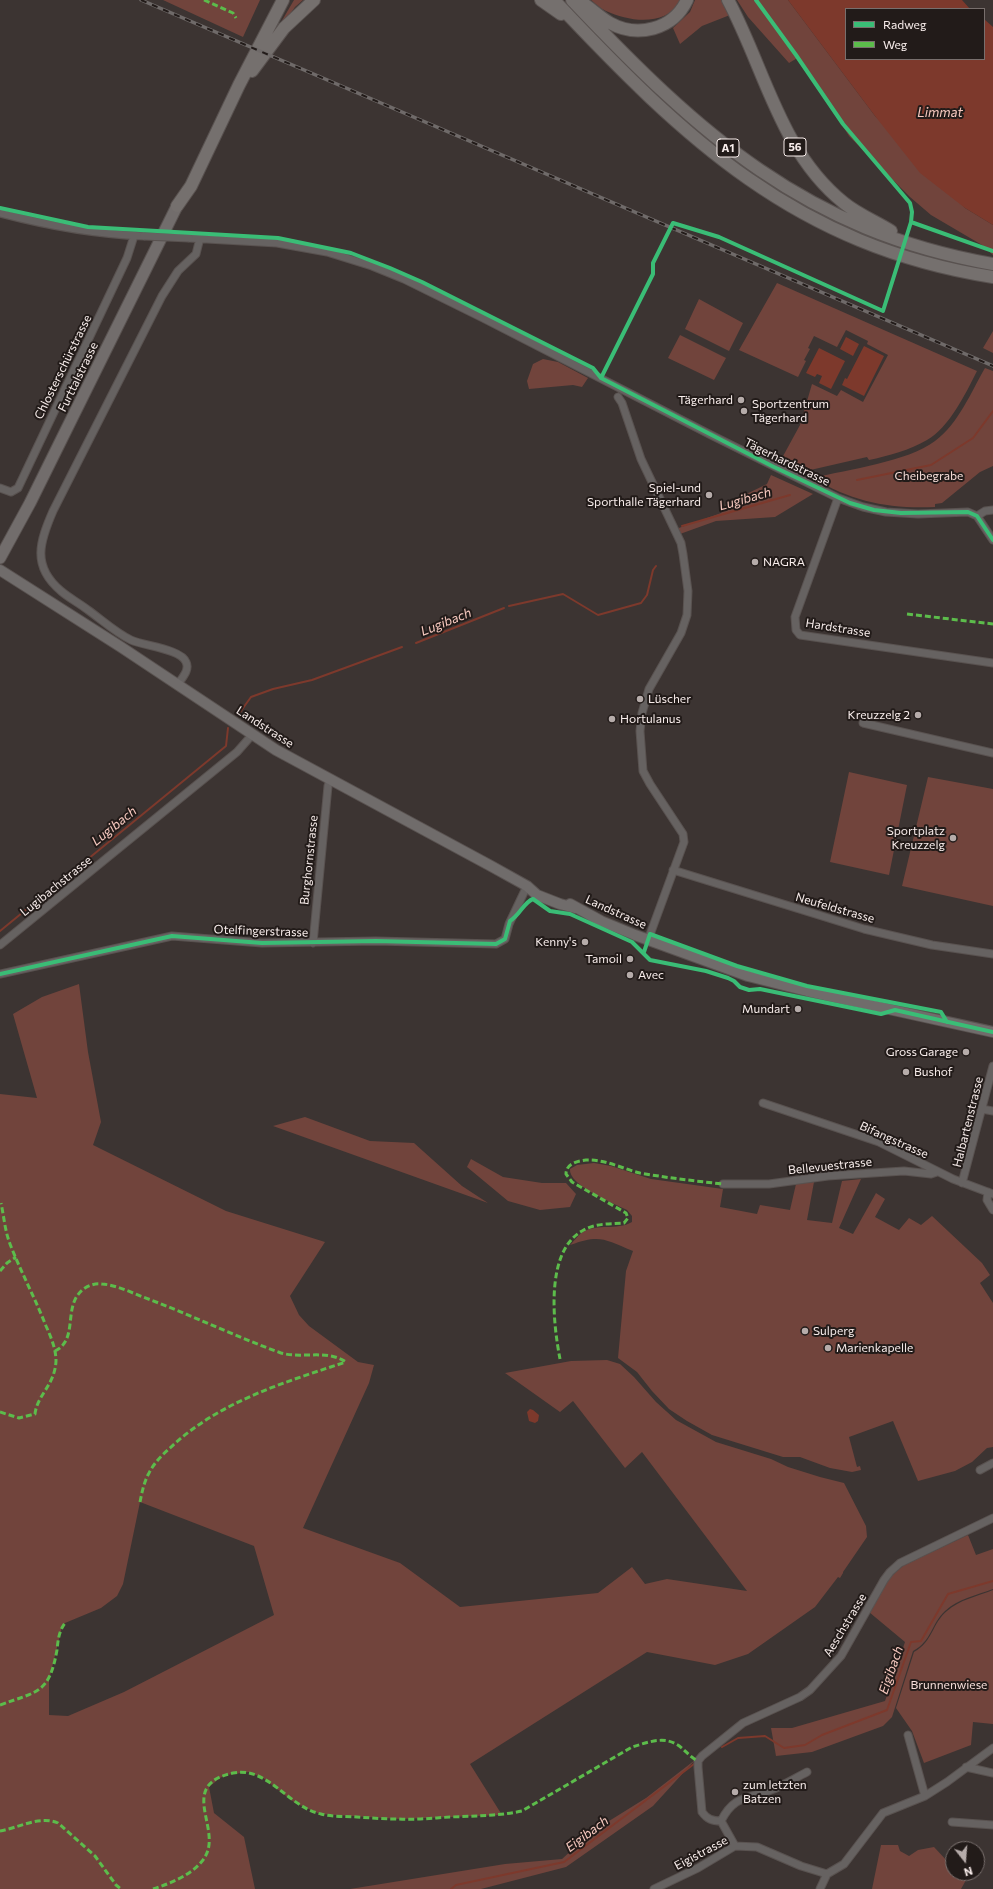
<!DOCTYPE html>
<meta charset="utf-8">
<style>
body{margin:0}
#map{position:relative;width:993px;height:1889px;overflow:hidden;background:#3c3432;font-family:Commissioner,sans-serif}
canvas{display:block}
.legend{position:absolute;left:845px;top:8px;width:140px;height:52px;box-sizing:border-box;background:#221b19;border:1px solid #786f6d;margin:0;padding:5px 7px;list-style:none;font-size:12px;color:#f8edeb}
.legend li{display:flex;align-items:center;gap:8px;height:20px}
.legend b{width:20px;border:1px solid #786f6d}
.north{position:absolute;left:945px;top:1841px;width:40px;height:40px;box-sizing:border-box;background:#221b19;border:1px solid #786f6d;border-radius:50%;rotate:163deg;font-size:11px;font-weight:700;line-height:16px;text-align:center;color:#f8edeb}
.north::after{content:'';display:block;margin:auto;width:14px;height:18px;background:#b6acaa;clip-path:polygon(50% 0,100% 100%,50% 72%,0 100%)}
</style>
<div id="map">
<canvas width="993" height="1889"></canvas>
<ul class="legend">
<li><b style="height:5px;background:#3abd76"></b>Radweg</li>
<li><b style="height:5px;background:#5cbc4b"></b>Weg</li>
</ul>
<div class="north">N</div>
</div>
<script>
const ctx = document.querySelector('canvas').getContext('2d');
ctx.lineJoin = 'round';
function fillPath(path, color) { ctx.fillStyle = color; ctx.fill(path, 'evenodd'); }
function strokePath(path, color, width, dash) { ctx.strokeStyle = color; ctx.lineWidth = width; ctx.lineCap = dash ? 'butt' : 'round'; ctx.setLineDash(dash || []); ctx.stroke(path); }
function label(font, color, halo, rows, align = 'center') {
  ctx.font = font + ' Commissioner,sans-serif'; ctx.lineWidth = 4; ctx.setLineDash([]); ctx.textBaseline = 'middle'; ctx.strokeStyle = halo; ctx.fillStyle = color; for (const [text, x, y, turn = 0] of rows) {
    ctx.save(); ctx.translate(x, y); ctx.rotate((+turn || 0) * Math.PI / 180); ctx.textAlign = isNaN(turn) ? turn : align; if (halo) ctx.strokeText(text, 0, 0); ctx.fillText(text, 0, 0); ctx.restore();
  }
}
fillPath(new Path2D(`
 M163,0h97l-17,37z
 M294,0h9l-8,7 -29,41z
 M591,0h90c-15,27 -51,22 -75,11 -5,-2 -10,-7 -15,-11z
 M695,0h27l8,15 -28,11 -22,18 -7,-16 17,-16z
 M737,0h51l87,116 90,92 28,17v30l-11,-10 -51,-30 -21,-18 -61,-61 -50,-79 -10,6 -41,-46z
 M777,283l200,88c-11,22 -28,57 -50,69 -17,10 -39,16 -58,20l-2,-3 -61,14 -24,-13 18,-33 12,-41 25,12 4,-6 22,12 25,-47 -21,-11 1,-3 -22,-11 -9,17 -23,-11 -6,12 2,1 -6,11 2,1 -8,16 -59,-27z
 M699,299l44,24 -14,28 -44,-22z
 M993,331v22l-10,-5z
 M680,335l46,23 -12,22 -46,-22z
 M543,359l15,3 30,16 -6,9 -9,-2 -44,4 -2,-8 6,-17z
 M985,368l8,3v95l-13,6 -38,31 -7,1v3c-46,2 -82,-5 -122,-29 36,-9 94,-16 122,-37 24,-18 36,-49 50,-73z
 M771,475l42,19 -38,23 -59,4 -36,13 -4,-5 45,-16 5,-9 41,-20z
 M849,772l58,13 -18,90 -59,-13z
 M928,777l65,12v117l-91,-20z
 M79,984l9,68 13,70 -8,23 133,66 99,31 -35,54 9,19 10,11 49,36 16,3 -5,18 -66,145 97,35 60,44 138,-14 34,-26 13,17 22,-5 80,12 -105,-139 -17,16 -52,-67 -13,11 -55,-39 66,-12 36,-1 13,4 14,13 22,25 20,18 40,22 55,17 17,8 32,10 24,6 22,43 1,11 -24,35v1l-3,5 -2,-1 -23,30 -67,47 -33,11 -68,-13 -177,112 32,51 -102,4 -80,-5 -25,-11 -32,-25 -14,-6 -23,3 -6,3 -11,9 5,26 30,24 11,52h-255v-795l37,4 -24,-84 29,-17zM140,1502l114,44 20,69 -150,77 -56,24 -19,-1v-35l13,-53 3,-4 36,-15 16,-12 6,-12z
 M305,1117l65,24 44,2 48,43 26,17 -215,-77z
 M471,1159l32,18 39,6h24l10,11 -6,13 -30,3 -32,-9 -41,-34z
 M594,1163l17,3 40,13 72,10 -3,18 37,7 3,-9 30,5 6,-26 18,-2 -7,38 25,3 10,-42 19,-2 -22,49 14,6 23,-41 9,6 -10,18 24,13 10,-12 12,7 11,-9 50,47 8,12 -10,8 13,20v144l-6,1 -15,14 -17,9 -37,10 -25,-60 -44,16 8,30 3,-1 1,4 -9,2 -22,-4 -30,-11h-17l-71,-22 -25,-14 -18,-12 -17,-18 -15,-19 -19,-14 8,-87 7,-20c-29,-12 -33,-17 -63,-6 4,-4 8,-10 13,-13 15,-9 33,-1 49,-10v-6l-5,-6c-14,-7 -59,-25 -57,-41l7,-4z
 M968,1535l8,20 17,-6v40c-16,6 -35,10 -48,22 -14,13 -13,30 -32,40l-21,66 -9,9 -71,26 -36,4 -5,-28h21l93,-27 20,-59 -36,-30 18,-32 17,-15z
 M993,1590v134l-20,-2 -2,23 -47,18 -12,-32 -16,-23 18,-56c19,-10 18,-29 33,-41 12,-11 31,-15 46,-21z
 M695,1760l-42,46 -87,61 -85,22h-131l155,-25 57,-5 31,-28 53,-33z
 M881,1845h17l2,6 9,5 9,-6 16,-3 15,16 4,1v9h17l-9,16h-89z`), '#71443c');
fillPath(new Path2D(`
 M788,0h174l8,9h-124v50h138v-40l9,8v198l-28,-17 -45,-35 -45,-57z
 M846,337l13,7 -6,12 -13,-7z
 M864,346l20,10 -20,40 -22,-11 3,-7 2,1z
 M819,348l26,13 -14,28 -12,-6 3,-7 -5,-2 -2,3 -9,-4z
 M530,1409l3,1 6,5 -1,6 -3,2 -6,-2 -2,-9z`), '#7d392c');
strokePath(new Path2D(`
 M857,480l74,-15 42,-27 20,-27
 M682,526l108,-31
 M509,606l54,-12 35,21 43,-12 6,-8 6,-25 3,-4
 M416,643l88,-35
 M238,715l13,-18 22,-8 39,-9 90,-33
 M0,931l226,-185 2,-18
 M722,1747l16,-9 27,-2 19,12 21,-3 17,-10 65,-25 24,-68 10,-1 27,-47 45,-13
 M451,1889l5,-4 108,-23 130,-98`), '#7d392c', 2);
const minor = new Path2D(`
 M0,213c49,13 94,21 144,23
 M189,238l88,5 50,9 45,14 32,13 79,39 228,117 127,63 25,9 23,5 32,2 50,-2 9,4 16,24
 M618,397l4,6 19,56 40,84 2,11 5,37 -1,24 -6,18 -32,56 -7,24 -2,18 3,40 7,13 33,50 1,8 -36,98
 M0,488l11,4 7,-4 109,-230 7,-22
 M838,498l-43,119 1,13 4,5 193,28
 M977,516l8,-5 8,-1
 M178,684c4,-6 12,-14 8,-22 -5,-13 -42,-16 -55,-22 -15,-7 -29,-20 -43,-30 -9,-7 -19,-12 -27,-19 -30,-25 -21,-50 -8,-80l109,-215 16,-25 18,-17 4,-16
 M865,716l-2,7 130,30
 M673,870l191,59 68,16 61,9
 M313,943l15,-157 2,-6
 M0,945l237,-193 15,-17
 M0,974l172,-38 90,7 114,-2 120,3 9,-5 4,-15 18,-38
 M763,1103l116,39 74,37 40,15
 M982,1109l11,2
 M962,1183l31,-117
 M723,1184h46l59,-8 45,-3 31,-2 27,3 6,-2
 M988,1192l-1,8 6,10
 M980,1470l13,-7
 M908,1735l17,61
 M966,1767l27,6
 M721,1821c-9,0 -14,-2 -19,-9l-4,-45v-6l4,-5 41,-33 57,-26 10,-7 31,-34 43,-76 6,-8 10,-9 93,-45
 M952,1822l41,3
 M735,1846l-14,-25c13,-26 27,-22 50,-31 12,-4 24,-12 36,-18
 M827,1874l17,-10 39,-51 42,-17 22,-14 46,-34
 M654,1889l44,-21 37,-22 22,1 44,19 26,8
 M820,1889l7,-15`);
const secondary = new Path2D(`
 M0,570l121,77 155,103 215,116 36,20 10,9 23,9 15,4
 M570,904l31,17 34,14 113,41 59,15 186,41`);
const trunk = new Path2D(`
 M0,558l30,-55 147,-297`);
const motorway = new Path2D(`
 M541,0l20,14
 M554,0c131,139 242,246 439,277
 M572,0c127,134 233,231 421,264
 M728,0c37,69 52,152 116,203 15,12 31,18 47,28
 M584,4c9,6 17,14 26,19 27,15 63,7 77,-23
 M252,71l32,-43 30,-28
 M177,206l14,-20 48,-101 44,-85`);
strokePath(minor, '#595250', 9);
strokePath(secondary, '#595250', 12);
strokePath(trunk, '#595250', 13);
strokePath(motorway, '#595250', 14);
strokePath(minor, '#666261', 7);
strokePath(secondary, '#706c6b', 10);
strokePath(trunk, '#726d6c', 11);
strokePath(motorway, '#75706e', 12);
const rail = new Path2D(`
 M141,0l852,366`);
strokePath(rail, '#6f6a69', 3.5);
strokePath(rail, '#221b19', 2, [6]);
const minorBridge = new Path2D(`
 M144,236l45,2`);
strokePath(minorBridge, '#595250', 9, []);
strokePath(minorBridge, '#666261', 7);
strokePath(new Path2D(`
 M204,0l29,13 3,5
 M907,614l86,10
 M0,1271l7,-8 9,-6
 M55,1351c25,-12 6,-47 30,-63 5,-3 11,-5 17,-4 14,1 28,8 41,13 46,17 91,39 138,56 21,6 46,-4 65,9
 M560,1359c-7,-36 -15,-107 22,-128 13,-8 28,-7 42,-8l4,-5 -2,-5 -54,-31 -6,-8c0,-10 11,-13 20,-14 19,-1 37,9 54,13 28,5 55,8 83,11
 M0,1412l19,6 16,-4c2,-19 20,-29 21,-53 0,-12 -5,-24 -10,-35 -11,-28 -25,-54 -36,-82 -5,-13 -6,-27 -9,-41
 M140,1502c2,-10 4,-20 9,-29 5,-10 13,-18 21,-25 48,-46 115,-66 176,-86
 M0,1705c38,-14 49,-11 57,-55 1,-10 2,-19 8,-27
 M0,1831c18,-3 40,-16 58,-8l37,33 21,29 5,4
 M153,1889c19,-6 49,-18 55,-39 8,-28 -27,-66 25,-77 35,-7 55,34 88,41 11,3 24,2 36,3 14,1 28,2 42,2 17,1 34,-1 51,-2 25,-1 48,-1 72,-6l110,-64c14,-4 30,-11 44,-3 8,4 13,13 22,17`), '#5cbc4b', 3, [6, 3]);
strokePath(new Path2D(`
 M0,208l88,19 190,11 73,15 39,15 32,14 171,86 8,10 171,88 78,37 24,7 27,3 67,-1 9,4 16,24
 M911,222l82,29
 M601,378l52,-104v-11l20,-40 46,14 164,74 28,-89 1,-10 -2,-9 -67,-79 -47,-69 -40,-55
 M644,952l6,-18 87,32 70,20 134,26 6,10
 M0,974l172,-38 90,7 114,-2 120,3 9,-5 5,-18c10,-6 14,-19 23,-22l17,12 20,3 62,28 18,18 56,11 22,7 6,3 6,6 9,3 11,-1 121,25 14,-4 98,22`), '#3abd76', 4);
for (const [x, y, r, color] of [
 [741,400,4,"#b6acaa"],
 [744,411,4,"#b6acaa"],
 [709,495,4,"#b6acaa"],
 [755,562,4,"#b6acaa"],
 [640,699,4,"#b6acaa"],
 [918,715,4,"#b6acaa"],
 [612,719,4,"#b6acaa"],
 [953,838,4,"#b6acaa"],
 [585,942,4,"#b6acaa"],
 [630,959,4,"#b6acaa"],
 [630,975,4,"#b6acaa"],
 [798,1009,4,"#b6acaa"],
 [966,1052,4,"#b6acaa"],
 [906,1072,4,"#b6acaa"],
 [805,1331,4,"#b6acaa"],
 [828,1348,4,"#b6acaa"],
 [735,1792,4,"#b6acaa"]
]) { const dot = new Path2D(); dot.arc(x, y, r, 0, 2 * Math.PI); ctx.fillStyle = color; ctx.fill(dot); strokePath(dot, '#221b19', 1.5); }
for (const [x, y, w] of [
 [795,147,22],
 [728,148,22]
]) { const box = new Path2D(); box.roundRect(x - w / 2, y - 9, w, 18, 3); ctx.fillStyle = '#221b19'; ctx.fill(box); strokePath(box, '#f8edeb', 1); }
label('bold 11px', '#f8edeb', null, [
 ["56",795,147],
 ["A1",728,148]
]);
label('12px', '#f8edeb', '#221b19', [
 ["Chlosterschürstrasse",63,367,-64],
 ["Furttalstrasse",78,377,-64],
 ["Tägerhardstrasse",787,462,26],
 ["Hardstrasse",838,628,9],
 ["Landstrasse",265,727,33],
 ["Burghornstrasse",309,860,-84],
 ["Lugibachstrasse",56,886,-39],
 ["Neufeldstrasse",835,908,16],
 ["Landstrasse",616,912,24],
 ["Otelfingerstrasse",261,931,2],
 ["Halbartenstrasse",968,1122,-76],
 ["Bifangstrasse",894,1140,24],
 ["Bellevuestrasse",830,1166,-6],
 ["Aeschstrasse",845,1625,-59],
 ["Eigistrasse",701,1853,-28]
]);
label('12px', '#f8edeb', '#221b19', [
 ["Tägerhard",733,400,"right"],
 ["Sportzentrum",752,404],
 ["Tägerhard",752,418],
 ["Spiel-und",701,488,"right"],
 ["Sporthalle Tägerhard",701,502,"right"],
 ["NAGRA",763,562],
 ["Lüscher",648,699],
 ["Kreuzzelg 2",910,715,"right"],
 ["Hortulanus",620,719],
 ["Sportplatz",945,831,"right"],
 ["Kreuzzelg",945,845,"right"],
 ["Kenny's",577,942,"right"],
 ["Tamoil",622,959,"right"],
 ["Avec",638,975],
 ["Mundart",790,1009,"right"],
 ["Gross Garage",958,1052,"right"],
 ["Bushof",914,1072],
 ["Sulperg",813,1331],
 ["Marienkapelle",836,1348],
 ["zum letzten",743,1785],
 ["Batzen",743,1799]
], 'left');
label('12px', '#f5ddd8', '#221b19', [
 ["Cheibegrabe",929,476],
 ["Brunnenwiese",949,1685]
]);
label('italic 13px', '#f8cac0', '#221b19', [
 ["Limmat",940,113],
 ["Lugibach",745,499,-16],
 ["Lugibach",446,622,-22],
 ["Lugibach",114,826,-39],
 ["Eigibach",891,1670,-71],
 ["Eigibach",587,1834,-37]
]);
</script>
